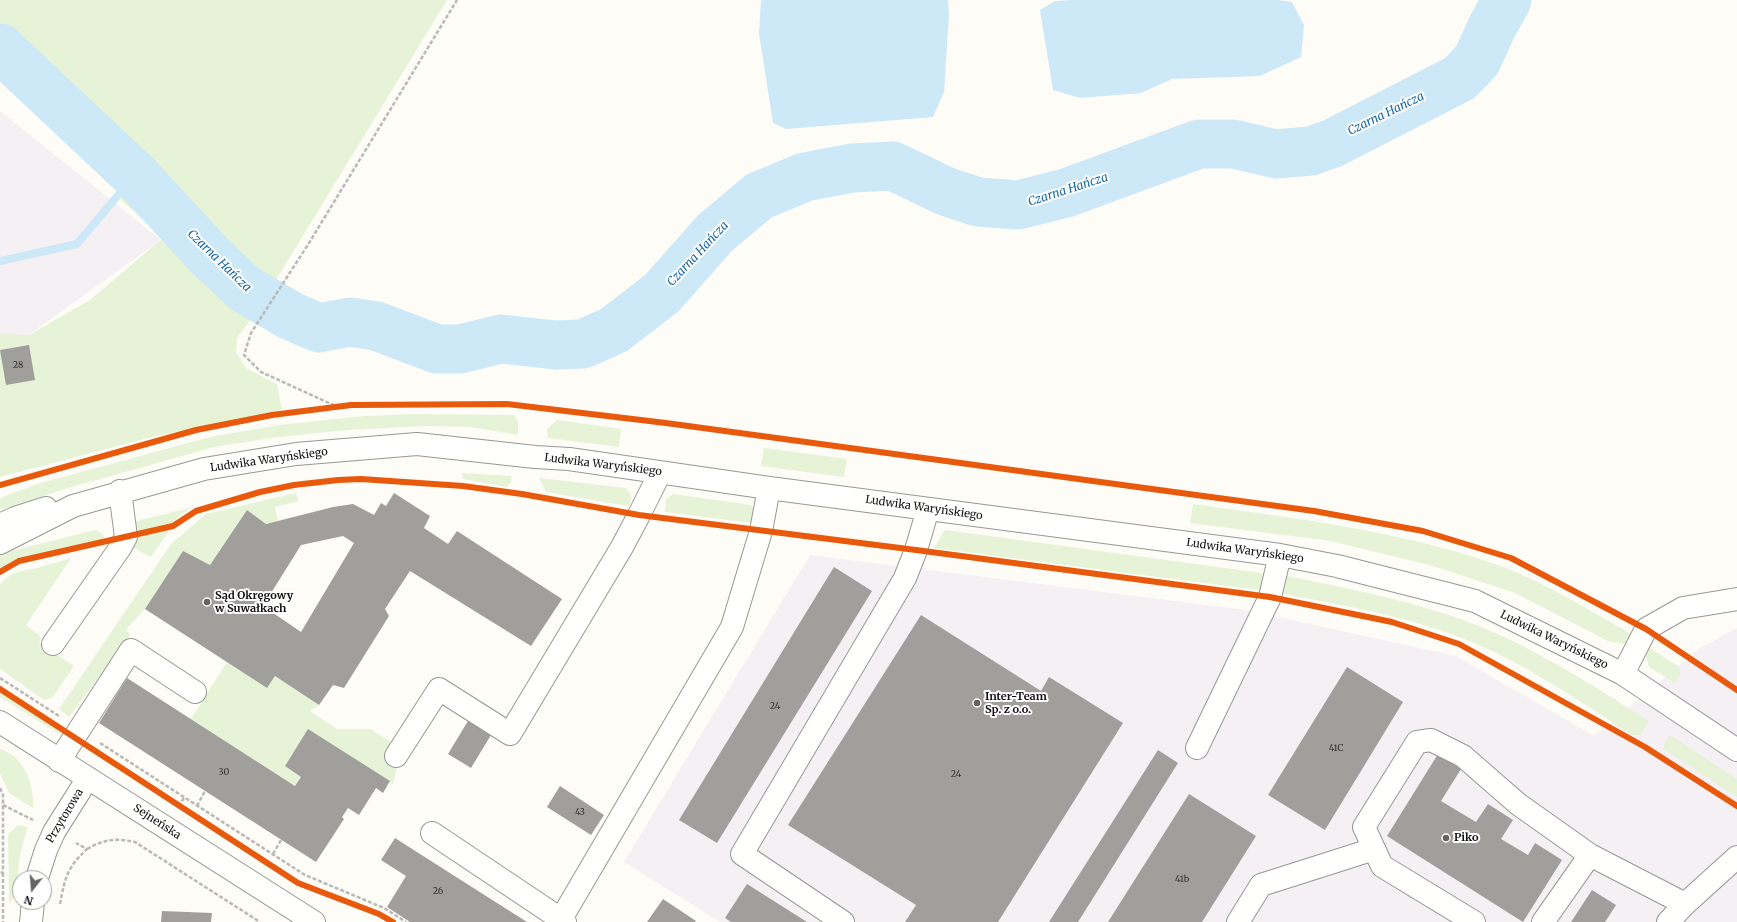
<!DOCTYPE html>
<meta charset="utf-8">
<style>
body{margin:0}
#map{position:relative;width:1737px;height:922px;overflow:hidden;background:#fdfcf7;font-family:Merriweather,serif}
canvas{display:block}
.north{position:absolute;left:12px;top:870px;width:40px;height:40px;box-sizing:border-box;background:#fff;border:1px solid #a0a0a0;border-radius:50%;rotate:197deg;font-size:11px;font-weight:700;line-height:16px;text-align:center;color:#111}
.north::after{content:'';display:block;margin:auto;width:14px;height:18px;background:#646362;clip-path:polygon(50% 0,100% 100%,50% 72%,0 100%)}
</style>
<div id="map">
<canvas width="1737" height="922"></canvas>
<div class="north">N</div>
</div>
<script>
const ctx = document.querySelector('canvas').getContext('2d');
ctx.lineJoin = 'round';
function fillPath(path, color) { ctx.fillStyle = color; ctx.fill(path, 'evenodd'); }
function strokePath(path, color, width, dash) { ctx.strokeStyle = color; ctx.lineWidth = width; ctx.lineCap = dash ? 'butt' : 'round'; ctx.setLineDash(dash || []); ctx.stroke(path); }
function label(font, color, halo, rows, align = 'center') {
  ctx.font = font + ' Merriweather,serif'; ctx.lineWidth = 4; ctx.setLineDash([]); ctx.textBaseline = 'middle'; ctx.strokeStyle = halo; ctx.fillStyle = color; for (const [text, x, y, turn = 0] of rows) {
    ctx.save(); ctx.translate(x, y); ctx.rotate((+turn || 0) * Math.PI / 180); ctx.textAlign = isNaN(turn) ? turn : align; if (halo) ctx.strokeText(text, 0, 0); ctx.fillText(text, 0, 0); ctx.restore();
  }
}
fillPath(new Path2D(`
 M0,111l161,129 -130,93 -31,26z
 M810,555l436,55 210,46 138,80 105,-87 38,-21v294h-1017l-96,-60z`), '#f5f0f3');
fillPath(new Path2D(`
 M0,0h447l-179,293 -268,-258z
 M127,190l16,11 38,33 18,28 24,31 35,17 -21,28 -1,14 10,16 31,16 5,26 -134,28 -148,39v-143l29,1 61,-35 73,-62 -45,-41z
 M414,414l100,1 4,7v13l-47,-8 -45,-1 -79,4 -68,7 -65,10 -146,41 -68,22v-12l37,-14 173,-47 69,-12 85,-9z
 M557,420l64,9 -2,18 -71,-9 -1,-9z
 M764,448l83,11 -3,18 -83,-11z
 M462,474v-1l50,3 -1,6 -4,5 -44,-8z
 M539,478l87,10 5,7 -1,10 -3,1 -81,-14z
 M296,493l3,8 -24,6 3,14 -12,3 -19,-14 -37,55 -27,-13 -38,57 -19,20 4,6 -61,82 -10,-8 112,-165 35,-30z
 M673,494l78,11 3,5 -2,13 -87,-11 1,-13z
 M1193,504c101,14 202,26 299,59 50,17 96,47 143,73l-8,8 -17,-2 -95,-49 -82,-27 -102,-25 -141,-18z
 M193,507l-14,9 -28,41 -19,-10 5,-9 -4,-16z
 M96,530l7,4 1,5 -91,22 -13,8v-13l10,-5z
 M945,530l317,43 2,4 -2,11 -4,2 -324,-42z
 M71,558l-45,67 13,10 2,5 -2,3 35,23 -22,32 -8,2 -44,-31v-85c13,-13 20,-13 37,-16 12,-3 23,-7 34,-10z
 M1287,576c72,15 145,28 213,59 52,24 100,55 149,86l-9,14h-8c-51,-33 -103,-69 -160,-93 -61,-25 -125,-36 -189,-48z
 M1647,646l31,20 2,9 -5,8 -26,-16 -4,-16z
 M227,662l40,26 8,-12 44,29 -9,6 27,18h33l22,14 5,24 -4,17 -84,-54 -24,36 16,11 -6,9 -104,-67z
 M1,691l64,45 -1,1 -64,-40z
 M1670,735l67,44v18l-73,-48v-5z
 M0,748c5,3 12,6 16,10 13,13 18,32 17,50l-24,-15 -9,-20z
 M18,825l10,2c-4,11 -7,23 -9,34 -2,16 3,30 -10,42l-1,-69z`), '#e7f3d7');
fillPath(new Path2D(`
 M761,0h187l1,15 -5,77 -11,25 -147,12 -13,-6 -14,-90z
 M1072,0h206l14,2 12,23 -3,32 -41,19 -88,3 -31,14 -61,5 -27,-8 -13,-80 15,-9z`), '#cde8f7');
strokePath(new Path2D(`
 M0,261l77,-17 58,-69`), '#cde8f7', 8);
strokePath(new Path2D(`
 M0,48l135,127 75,81 35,33 46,27 28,12 31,-6 26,4 61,23h23l41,-10 55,6 27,-1 31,-14 48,-37 53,-60 44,-37 46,-19 47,-9 41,-2 52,25 33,11 40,3 48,-12 133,-49h34l43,10 35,-3 22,-8 127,-65 17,-18 15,-33 15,-27`), '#cde8f7', 49);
fillPath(new Path2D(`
 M29,345l6,35 -29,5 -6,-35z
 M394,493l36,23 -6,12 24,16 9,-13 105,68 -31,47 -121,-75 -25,38 4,7 -45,72 -11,-3 -14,20 -44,-29 -8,12 -122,-79 38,-58 27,14 37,-55 19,14 67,-17 20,-3 21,11 7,-12 5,3zM343,536l11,7 -53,89 -38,-26 38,-61z
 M834,567l38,24 -155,252 -38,-23z
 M921,615l120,76 8,-14 74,46 -125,199h-93l11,-17 -128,-80z
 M1347,667l56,35 -78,128 -57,-35z
 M127,678l168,108 6,-9 -16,-11 23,-37 82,52 -7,12 -7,-5 -17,27 -11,-7 -6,9 2,2 -28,43 -217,-139z
 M468,721l23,14 -20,33 -23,-14z
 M1158,750l20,13 -100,159h-29z
 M1438,754l23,15 -20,32 35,21 12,-18 25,16 -12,19 27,16 7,-12 27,17 -39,62 -136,-86z
 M560,786l44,29 -13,20 -44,-28z
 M1189,794l67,42 -54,86h-94z
 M395,838l25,16 107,68h-117l-23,-15 19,-31 -25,-16z
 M747,884l60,38h-76l-6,-4z
 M1592,890l24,15 -11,17h-34z
 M663,899l33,22 -1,1h-48z
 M162,911l50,2 -1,9h-50z`), '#a19f9c');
const minor = new Path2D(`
 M0,525l15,-7 31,-10
 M0,543l73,-37 131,-37 92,-15 121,-10 118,13 34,2 200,29 511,67 57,11 138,35 148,73 114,76
 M53,644l67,-96 6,-11 -6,-46
 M1623,674l23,-45 37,-21 54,-9
 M0,722l314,200
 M1197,748l73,-151 10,-42
 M396,756l43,-67 71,45 112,-187 17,-32 21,-42
 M59,761l72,-111 64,42
 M432,833l133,89
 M37,878l9,-28 8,-18 34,-54
 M561,919l171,-292 29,-96 8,-43
 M31,922l2,-20
 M843,922l-101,-68 163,-276 11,-28 12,-41
 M1238,922l23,-37 113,-36
 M1474,922l-92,-56 -18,-39 53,-85 14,-2 32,16 55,48 72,51 95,49
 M1543,922l47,-67
 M1668,922l17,-18 52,-47`);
strokePath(minor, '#979795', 24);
strokePath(new Path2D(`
 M340,408l-79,-36 -17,-17 7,-22 58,-90 148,-243
 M0,678l59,38
 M100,743l205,132 79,33 22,14
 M0,788l3,7v78l-3,-1
 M3,805l30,15
 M178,806l6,-8
 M197,806l8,-15
 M87,849c18,-10 28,-11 48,-7l125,80
 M273,854l8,-14
 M3,873v49
 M60,904c5,-27 7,-36 27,-55l-11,-6`), '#b9b9b8', 2.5, [4, 2]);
strokePath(minor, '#fffffe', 22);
strokePath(new Path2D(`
 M0,485l196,-55 76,-15 79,-10 156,-1 159,19 648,88 109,20 88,27 135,71 91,61
 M0,572l19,-11 154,-35 23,-15 64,-19 34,-7 44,-5 23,-1 102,7 59,8 117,21 277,35 354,47 122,25 67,22 186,103 92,59
 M0,689l298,194 81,31 14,8`), '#e8590c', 6);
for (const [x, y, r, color] of [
 [207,602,4,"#646362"],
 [977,703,4,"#646362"],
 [1446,838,4,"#646362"]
]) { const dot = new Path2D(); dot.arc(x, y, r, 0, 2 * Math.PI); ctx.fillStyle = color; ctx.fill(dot); strokePath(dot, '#fff', 1.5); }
label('9px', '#353434', null, [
 ["28",18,365],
 ["24",775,706],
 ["41C",1336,748],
 ["30",224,772],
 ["24",956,774],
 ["43",580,812],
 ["41b",1182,879],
 ["26",438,891]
]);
label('11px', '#111', '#fff', [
 ["Ludwika Waryńskiego",269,460,-8],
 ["Ludwika Waryńskiego",603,465,7],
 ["Ludwika Waryńskiego",924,508,8],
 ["Ludwika Waryńskiego",1245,551,8],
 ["Ludwika Waryńskiego",1554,640,26],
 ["Przytorowa",65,816,-59],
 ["Sejneńska",157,822,33]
]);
label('bold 11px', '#111', '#fff', [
 ["Sąd Okręgowy",215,596],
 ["w Suwałkach",215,609],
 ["Inter-Team",985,697],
 ["Sp. z o.o.",985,710],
 ["Piko",1454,838]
], 'left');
label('italic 12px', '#1768a6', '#fff', [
 ["Czarna Hańcza",1386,114,-26],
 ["Czarna Hańcza",1068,190,-18],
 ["Czarna Hańcza",698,254,-47],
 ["Czarna Hańcza",219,261,44]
]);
</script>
